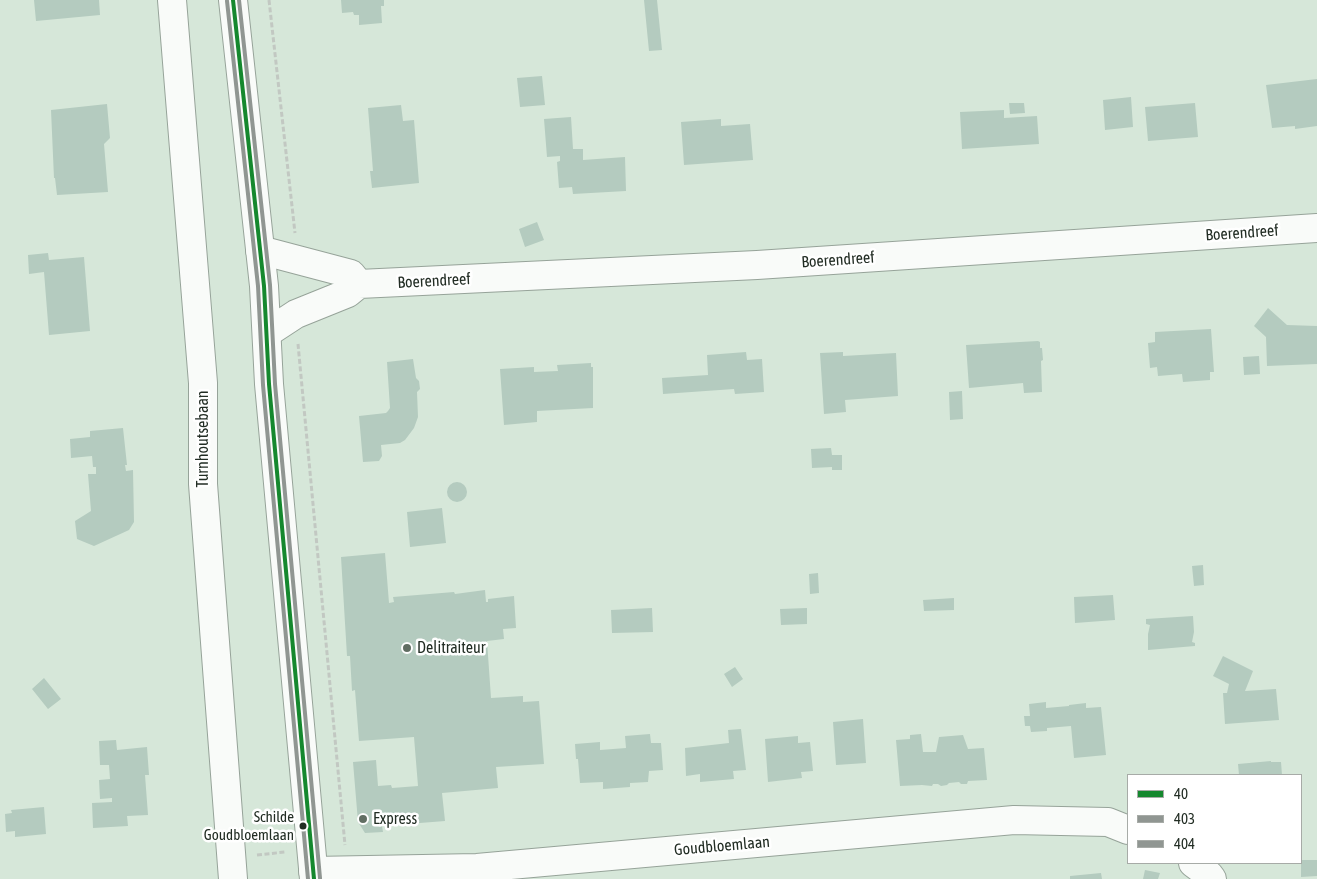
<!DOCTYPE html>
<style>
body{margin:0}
#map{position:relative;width:1317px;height:879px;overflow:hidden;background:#d6e7d9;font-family:"Asap Condensed",sans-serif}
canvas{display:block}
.legend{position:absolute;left:1127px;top:774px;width:175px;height:90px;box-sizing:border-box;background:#fff;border:1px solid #a7aba7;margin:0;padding:6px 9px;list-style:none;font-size:15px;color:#222d24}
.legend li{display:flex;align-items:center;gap:10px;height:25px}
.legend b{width:25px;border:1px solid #a7aba7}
</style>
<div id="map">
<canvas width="1317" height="879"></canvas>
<ul class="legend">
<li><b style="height:6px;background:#15882e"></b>40</li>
<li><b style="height:6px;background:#909692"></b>403</li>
<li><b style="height:6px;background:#909692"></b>404</li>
</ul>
</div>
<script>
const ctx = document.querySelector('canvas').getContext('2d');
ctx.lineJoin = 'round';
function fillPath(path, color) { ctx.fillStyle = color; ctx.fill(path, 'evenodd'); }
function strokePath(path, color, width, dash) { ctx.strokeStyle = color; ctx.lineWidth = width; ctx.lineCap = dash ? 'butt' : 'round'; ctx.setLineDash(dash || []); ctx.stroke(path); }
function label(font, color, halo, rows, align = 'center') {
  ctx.font = font + ' "Asap Condensed",sans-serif'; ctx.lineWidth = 5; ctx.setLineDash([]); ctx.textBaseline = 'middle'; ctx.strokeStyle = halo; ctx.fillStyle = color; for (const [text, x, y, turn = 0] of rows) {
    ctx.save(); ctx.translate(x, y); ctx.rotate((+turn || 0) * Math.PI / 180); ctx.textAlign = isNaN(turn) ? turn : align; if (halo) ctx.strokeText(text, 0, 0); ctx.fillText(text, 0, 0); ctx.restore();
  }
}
fillPath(new Path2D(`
 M34,0h65l1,15 -64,6z
 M341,0h43v6h-3l1,17 -23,2v-10h-5l-1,-3 -11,1z
 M644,0h13l5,50 -13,1z
 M542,76l3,29 -25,2 -3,-29z
 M1317,79v47l-22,3v-3l-23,2 -6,-43z
 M1131,97l2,30 -28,3 -2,-30z
 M1009,103h15l1,10 -15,1z
 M1195,103l3,34 -50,4 -3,-34z
 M107,104l3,34 -6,6 4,48 -51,3 -2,-17h-1l-3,-68z
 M401,105l2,16 11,-1 5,63 -47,5 -2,-17h3l-5,-63z
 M1004,110v8l33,-2 2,28 -77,5 -2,-37z
 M571,117l2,32h10v11l42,-3 1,34 -53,3 -1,-7 -13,1 -2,-26 3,-1v-5l-13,1 -3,-38z
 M721,119v7l29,-2 3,36 -69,5 -3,-43z
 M537,222l7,18 -19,7 -6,-18z
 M48,253l1,7 35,-3 6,74 -41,4 -5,-63 -15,2 -1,-19z
 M1268,308l19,17 30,1v38l-50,2 -1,-29 -12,-11z
 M1211,329l3,43h-4v8l-27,2 -1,-8 -24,2 -1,-9 -7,1 -2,-25 7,-1v-10z
 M1038,341l2,1v6h2l1,12 -2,1 1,31 -18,1 -1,-10 -54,5 -3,-43z
 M746,352l1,8 15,-1 2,33 -29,2 -1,-5 -71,5 -1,-16 46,-3 -1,-20z
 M843,352v4l53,-3 2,43 -53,4 1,12 -22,2 -4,-61z
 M1259,356l1,18 -16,1 -1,-18z
 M413,359l3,19 3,3 1,8 -3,3 1,25 -4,11 -9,12 -5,3 -19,2 1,11 -3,5 -16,1 -4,-46 27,-3 2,-2 2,-3 -3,-46z
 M591,363v4h2v41l-56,3v11l-33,3 -4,-56 34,-2v5l24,-1 -1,-6z
 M962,391l1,28 -13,1 -1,-28z
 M123,428l4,37h-2l1,6 7,-1 1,52 -5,8 -35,16 -17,-7 -2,-18 16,-10 -3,-37h8v-7h-3l-1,-11 -21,2 -1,-19 20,-2v-6z
 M831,448l1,7h10v15h-10v-3l-20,1 -1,-19z
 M447 492a10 10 0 1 1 20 0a10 10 0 1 1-20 0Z
 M442,508l4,35 -36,4 -3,-35z
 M385,553l4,50 5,-1 -1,-5 61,-5 1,2 30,-4 1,12h2v-3l26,-3 2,32 -13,1 1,10 -17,2 4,57 32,-2v6l16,-1 5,63 -48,3 2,21 -56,5 3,28 -63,5 1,6 -18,1 -7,-11 -5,-60 23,-2 2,26 13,-1 1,3 26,-2 -4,-49 -55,4 -4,-51 -3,1 -2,-35h-3l-6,-99z
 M1203,565l1,20 -10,1 -2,-20z
 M818,573l1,20 -9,1 -1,-20z
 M1113,595l2,25 -40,3 -1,-26z
 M954,598v12l-30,1 -1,-11z
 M652,608l1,24 -41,1 -1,-23z
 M807,608v16l-26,1 -1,-16z
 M1193,616l1,16 -2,10 3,1v3l-47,4v-16l2,-9 -4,-1v-5z
 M1223,656l30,15 -8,20 31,-2 3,31 -54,4 -2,-31h4l2,-9 -16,-8z
 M735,667l8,12 -11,8 -8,-13z
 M44,678l17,21 -13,10 -16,-20z
 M1046,702v6l23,-2v-1l17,-2v5l15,-1 5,48 -32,3 -3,-32 -24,2v3l-16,1 -1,-6h-5l-1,-10h6l-1,-12z
 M863,719l3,44 -30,2 -3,-43z
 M741,729l5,41 -13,1 1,8 -34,3v-8l-14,2 -1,-28 44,-5 -1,-13z
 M650,734l1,9h10l2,27 -14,1 -1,11 -18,1v4l-27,2v-7l-23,1 -2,-24h-2l-1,-15 25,-2v8l26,-2 -1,-12z
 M921,734l2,18h13l3,-15 24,-2 5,14 16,-1 3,32 -19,1 -1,3h-6l-2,-2 -10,1 -2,2 -6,1 -3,-2h-5l-1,2 -10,-1 -22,1 -4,-46 14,-1v-4z
 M798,736v7l12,-1 3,29 -12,1 1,6 -34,4 -3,-43z
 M116,740l1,10 30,-3 2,28h-4l3,40 -21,1 1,10 -35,2 -1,-25 20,-1v-4l-12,1 -1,-19 11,-1 -1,-14h-9l-1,-24z
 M1271,761v1h10l1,13h-43l-1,-11z
 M44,807l2,27 -31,3v-6l-9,1 -1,-18 7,-1 -1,-3z
 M1301,860h16v16l-16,1z
 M1145,870l15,3 -2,6h-15z
 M1101,873l1,6h-32v-3z`), '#b4cbbf');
const street = new Path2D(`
 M172,0l31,383v101l30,395
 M260,250l91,24 8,10
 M267,333l29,-19 52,-21 11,-9 398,-19 560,-37
 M1193,863l16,12 3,4
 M313,871l164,-3 537,-48 94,2 20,8`);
const primary = new Path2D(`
 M233,0l31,286 5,98 45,495`);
strokePath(street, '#96a399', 30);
strokePath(primary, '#96a399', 30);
strokePath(new Path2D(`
 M269,0l26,233
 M298,344l47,501
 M257,855l28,-3`), '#c2c8c2', 3, [5, 2.5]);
strokePath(street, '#f9fbf9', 28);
strokePath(primary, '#f9fbf9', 28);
strokePath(new Path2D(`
 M233,0l31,286 5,98 45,495`), '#15882e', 4);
strokePath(new Path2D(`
 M227,1l31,285 5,99 45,494`), '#909692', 4);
strokePath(new Path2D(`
 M239,0l31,285 5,99 45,494`), '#909692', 4);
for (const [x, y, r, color] of [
 [407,648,5,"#616e63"],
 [363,819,5,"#616e63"],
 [303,826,4.5,"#222d24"]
]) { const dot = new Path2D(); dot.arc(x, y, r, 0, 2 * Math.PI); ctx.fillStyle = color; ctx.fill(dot); strokePath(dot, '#fff', 2); }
label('15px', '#222d24', '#fff', [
 ["Schilde",294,817],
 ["Goudbloemlaan",294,835]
], 'right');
label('16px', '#222d24', '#fff', [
 ["Boerendreef",1242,233,-4],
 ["Boerendreef",838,260,-4],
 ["Boerendreef",434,281,-3],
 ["Turnhoutsebaan",203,439,-90],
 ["Goudbloemlaan",722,846,-5]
]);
label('16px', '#222d24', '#fff', [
 ["Delitraiteur",417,648],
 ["Express",373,819]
], 'left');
</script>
